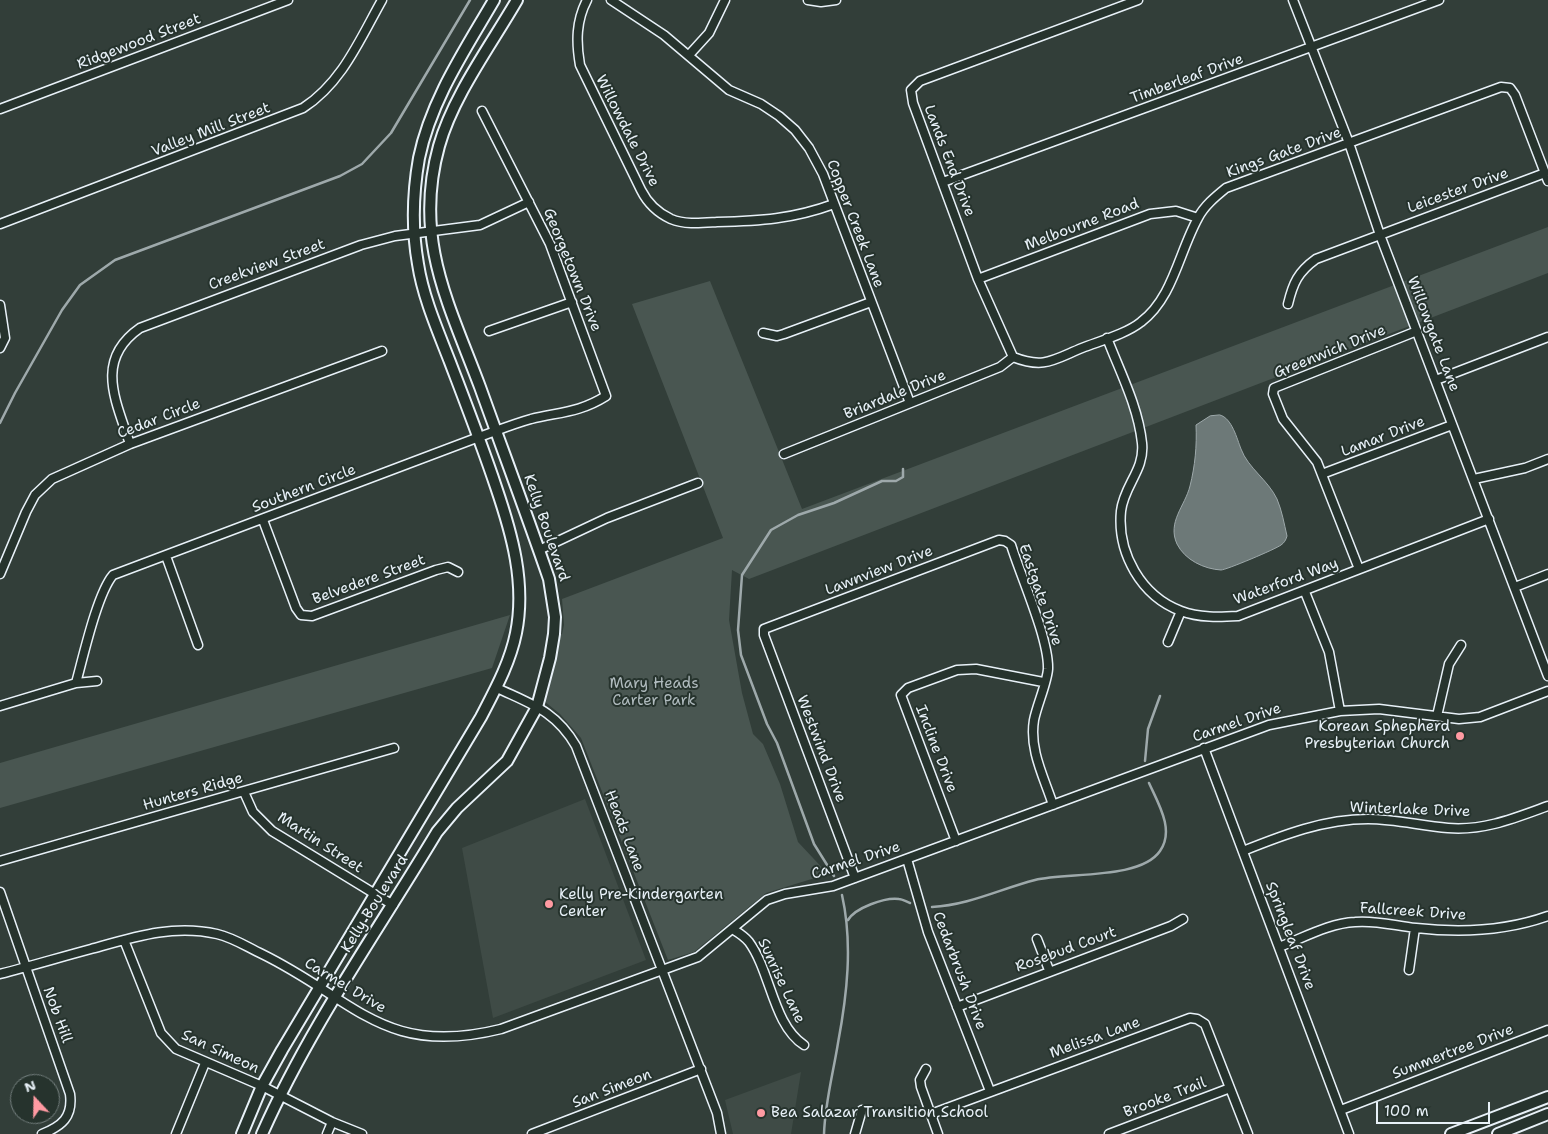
<!DOCTYPE html>
<style>
body{margin:0}
#map{position:relative;width:1548px;height:1134px;overflow:hidden;background:#323e39;font-family:"Shantell Sans",sans-serif}
canvas{display:block}
.north{position:absolute;left:10px;top:1074px;width:50px;height:50px;box-sizing:border-box;background:#26332d;border:1px solid #747f7e;border-radius:50%;rotate:339deg;font-size:14px;font-weight:700;line-height:20px;text-align:center;color:#e8f1f8}
.north::after{content:'';display:block;margin:auto;width:18px;height:22px;background:#ff9aa2;clip-path:polygon(50% 0,100% 100%,50% 72%,0 100%)}
.scale{position:absolute;left:1376px;top:1102px;width:114px;height:22px;box-sizing:border-box;border:2px solid #e8f1f8;border-top:0;padding-left:6px;font-size:15px;line-height:18px;white-space:nowrap;color:#e8f1f8;-webkit-text-stroke:4px #26332d;paint-order:stroke}
</style>
<div id="map">
<canvas width="1548" height="1134"></canvas>
<div class="north">N</div>
<div class="scale">100 m</div>
</div>
<script>
const ctx = document.querySelector('canvas').getContext('2d');
ctx.lineJoin = 'round';
function fillPath(path, color) { ctx.fillStyle = color; ctx.fill(path, 'evenodd'); }
function strokePath(path, color, width, dash) { ctx.strokeStyle = color; ctx.lineWidth = width; ctx.lineCap = dash ? 'butt' : 'round'; ctx.setLineDash(dash || []); ctx.stroke(path); }
function label(font, color, halo, rows, align = 'center') {
  ctx.font = font + ' "Shantell Sans",sans-serif'; ctx.lineWidth = 4; ctx.setLineDash([]); ctx.textBaseline = 'middle'; ctx.strokeStyle = halo; ctx.fillStyle = color; for (const [text, x, y, turn = 0] of rows) {
    ctx.save(); ctx.translate(x, y); ctx.rotate((+turn || 0) * Math.PI / 180); ctx.textAlign = isNaN(turn) ? turn : align; if (halo) ctx.strokeText(text, 0, 0); ctx.fillText(text, 0, 0); ctx.restore();
  }
}
fillPath(new Path2D(`
 M585,799l61,161 -153,58 -31,-170z
 M801,1072l-10,62h-58l-8,-34z`), '#3f4b46');
fillPath(new Path2D(`
 M1548,227v46l-799,306 -17,-9 -3,50 13,73 11,41 10,10 17,40 18,58 30,32 -62,19 -72,59 -26,8 -87,-222 -21,-24 -16,-13 11,-65 7,-2 2,-9 -2,-26 161,-61 -91,-234 78,-23 92,228z
 M510,615l-18,53 -492,140v-45z`), '#495651');
const water = new Path2D(`
 M1220,415c12,3 17,24 21,34 7,19 27,31 36,50 5,12 7,24 10,37 -1,4 -3,7 -6,9 -5,4 -55,25 -60,25 -17,-1 -36,-10 -44,-26 -10,-22 8,-38 13,-58 5,-20 7,-40 6,-61l14,-9z`);
fillPath(water, '#6d7978');
strokePath(water, '#9ea9ab', 1);
strokePath(new Path2D(`
 M0,423l15,-30 47,-83 18,-25 35,-25 225,-84 22,-12 29,-31 79,-133
 M1145,761l3,-32 12,-33
 M834,876l-20,-32 -37,-101 -10,-19 -26,-69 -3,-25 4,-55 29,-45 27,-15 36,-12 48,-22h14l7,-4v-8
 M932,907c37,-2 68,-18 103,-27 32,-8 105,0 125,-29 15,-21 -2,-48 -11,-68
 M848,920c7,-12 37,-23 51,-21 3,0 8,3 11,4
 M824,1134c1,-31 9,-60 14,-91 9,-48 15,-99 4,-148`), '#9ea9ab', 2.5);
const minor = new Path2D(`
 M587,0c-11,21 -11,42 -7,65l61,125c6,12 17,23 30,29 14,6 31,4 46,3 43,-1 76,-3 117,-18
 M611,0l53,35 65,55 32,14 18,12 16,14 14,18 14,26 87,229
 M808,0l13,2 15,-2
 M1293,0l56,143 31,92 168,441
 M689,55l20,-22 16,-33
 M0,109l288,-109
 M943,182l496,-182
 M0,224l303,-116c39,-25 57,-69 79,-108
 M978,279l172,-65 26,-3 22,7
 M1288,304c5,-21 10,-32 28,-45l229,-86
 M0,305l5,33 -5,10
 M489,331l83,-29
 M763,333l14,3 7,-2 87,-32
 M1107,338c13,34 31,68 35,105 3,27 -18,42 -21,68 -4,42 20,85 60,100 18,7 39,6 57,5l251,-97
 M1013,357c31,12 40,3 69,-9 18,-7 44,-14 59,-26 32,-24 38,-70 57,-104 6,-12 17,-21 28,-30l275,-101 9,1 5,7 33,86
 M1013,357l-35,-78 -65,-176 -2,-13 9,-9 218,-81
 M1436,380l112,-43
 M130,444c-14,-43 -36,-84 10,-116l221,-83 34,-9 85,-11 49,-23
 M784,454l216,-87 13,-10
 M1322,474l130,-49
 M1474,479l51,-11 23,-9
 M263,520l33,88 5,7 11,1 124,-46 12,-3 10,5
 M539,550l68,-32 91,-35
 M166,556l32,89
 M1359,569l-42,-107 -34,-43 -10,-25 1,-6 143,-57
 M0,574l26,-62 9,-17 17,-16 78,-35 252,-93
 M1515,587l33,-13
 M1305,592l24,60 11,59
 M1168,642l13,-31
 M76,683c7,-25 21,-89 37,-108l366,-138c17,-6 34,-13 52,-18 28,-7 48,-6 75,-23l-56,-152 -68,-133
 M497,688c34,16 59,23 79,58l141,367 4,21
 M0,706l76,-23 21,-2
 M1437,716l12,-52 12,-19
 M1204,748l145,386
 M244,792l9,20 19,19 121,74
 M956,841l-55,-146 7,-7 49,-18 19,-1 67,13
 M1243,851c40,-16 81,-32 125,-32 28,0 53,7 80,9 36,3 67,-10 100,-22
 M907,859l21,73 62,159
 M0,861l394,-113
 M855,878l-91,-243v-6l235,-89 6,1 6,4c10,32 38,94 37,124 -1,14 -11,36 -14,51 -5,30 10,57 19,85
 M0,892l70,202c3,23 -8,32 -28,40
 M734,930c5,3 11,7 15,12 22,30 24,83 55,103
 M1037,939l12,31
 M124,940l37,93 15,16 86,37 70,36 30,12
 M1279,947c24,-9 51,-24 76,-25 21,-2 41,4 61,6 44,5 90,3 132,-12
 M1409,970l6,-42
 M0,974c31,-8 61,-17 91,-25 43,-12 82,-25 126,-15 17,4 30,13 45,20 94,46 122,104 239,75l197,-72 69,-57 18,-6 48,-8 436,-161 71,-14 39,-2 80,10 21,-2 68,-26
 M957,1007l214,-81 12,-7
 M926,1069l-6,11 1,7 17,47
 M1341,1110l207,-80
 M931,1114l259,-96 7,1 8,5 43,110
 M176,1134l29,-71
 M327,1134l5,-12
 M532,1134l169,-65
 M855,1134l7,-24
 M1109,1134l121,-46`);
const major = new Path2D(`
 M242,1134l20,-48 20,-36 199,-333c14,-27 29,-54 35,-84 10,-50 -4,-99 -20,-146 -14,-42 -30,-83 -46,-125 -12,-31 -27,-65 -32,-98 -6,-34 -5,-72 1,-106 12,-58 46,-108 75,-158
 M262,1134c47,-106 115,-202 175,-302l20,-24 50,-47 30,-54 13,-49 4,-24 1,-17 -6,-38c-22,-64 -46,-128 -69,-192 -31,-83 -67,-148 -41,-241 14,-50 52,-101 78,-146
 M1451,1134l97,-37
 M1498,1134l50,-20`);
strokePath(minor, '#e8f1f8', 11);
strokePath(major, '#e8f1f8', 14);
strokePath(minor, '#26332d', 8);
strokePath(major, '#26332d', 10);
for (const [x, y, r, color] of [
 [1460,736,5,"#ff9aa2"],
 [549,904,5,"#ff9aa2"],
 [761,1113,5,"#ff9aa2"]
]) { const dot = new Path2D(); dot.arc(x, y, r, 0, 2 * Math.PI); ctx.fillStyle = color; ctx.fill(dot); strokePath(dot, '#26332d', 2); }
label('15px', '#e8f1f8', '#26332d', [
 ["Ridgewood Street",139,42,-21],
 ["Timberleaf Drive",1187,79,-20],
 ["Valley Mill Street",211,130,-21],
 ["Willowdale Drive",627,131,63],
 ["Kings Gate Drive",1284,153,-20],
 ["Lands End Drive",949,161,69],
 ["Leicester Drive",1458,191,-20],
 ["Copper Creek Lane",855,224,69],
 ["Melbourne Road",1082,225,-21],
 ["Creekview Street",267,265,-20],
 ["Georgetown Drive",572,270,68],
 ["Willowgate Lane",1433,334,69],
 ["Greenwich Drive",1330,352,-22],
 ["Briardale Drive",895,395,-22],
 ["Cedar Circle",159,419,-21],
 ["Lamar Drive",1383,437,-21],
 ["Southern Circle",304,489,-21],
 ["Kelly Boulevard",546,528,71],
 ["Lawnview Drive",879,571,-21],
 ["Belvedere Street",369,580,-20],
 ["Waterford Way",1286,582,-20],
 ["Eastgate Drive",1040,595,71],
 ["Carmel Drive",1237,723,-19],
 ["Westwind Drive",821,749,69],
 ["Incline Drive",936,749,69],
 ["Hunters Ridge",193,792,-16],
 ["Winterlake Drive",1410,810,2],
 ["Heads Lane",624,831,69],
 ["Martin Street",320,843,33],
 ["Carmel Drive",856,861,-18],
 ["Kelly Boulevard",375,904,-58],
 ["Fallcreek Drive",1413,912,4],
 ["Springleaf Drive",1290,936,69],
 ["Rosebud Court",1066,950,-20],
 ["Cedarbrush Drive",959,971,69],
 ["Sunrise Lane",781,981,65],
 ["Carmel Drive",345,986,31],
 ["Nob Hill",57,1015,70],
 ["Melissa Lane",1095,1038,-20],
 ["San Simeon",220,1052,25],
 ["Summertree Drive",1453,1052,-21],
 ["San Simeon",612,1089,-21],
 ["Brooke Trail",1165,1098,-21]
]);
label('15px', '#b0bbbe', '#26332d', [
 ["Mary Heads",654,684],
 ["Carter Park",654,701]
]);
label('15px', '#e8f1f8', '#26332d', [
 ["Korean Sphepherd",1450,727,"right"],
 ["Presbyterian Church",1450,744,"right"],
 ["Kelly Pre-Kindergarten",559,895],
 ["Center",559,912],
 ["Bea Salazar Transition School",771,1113]
], 'left');
</script>
